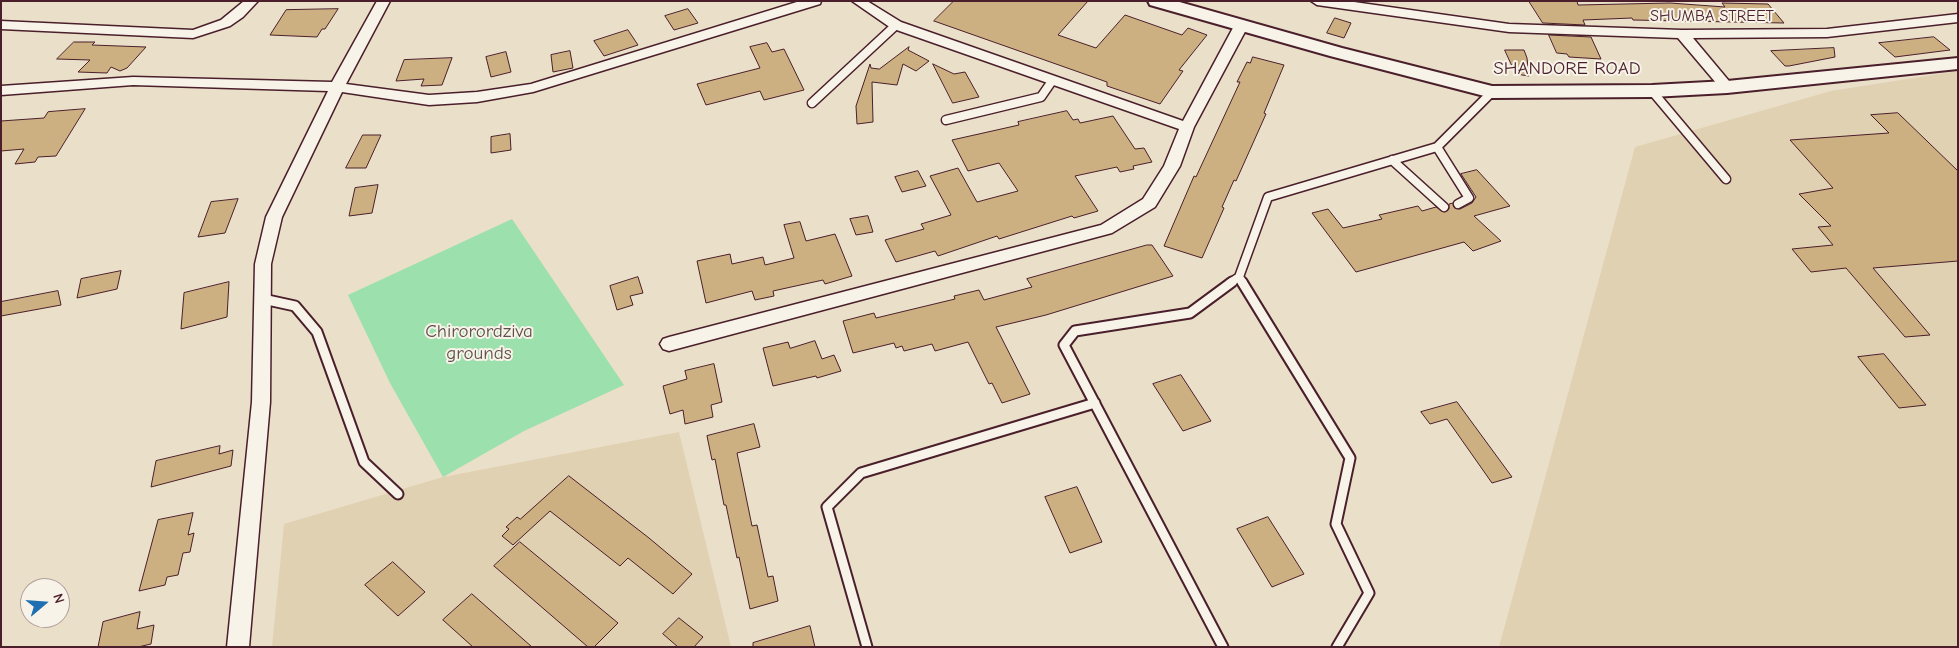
<!DOCTYPE html>
<style>
body{margin:0}
#map{position:relative;width:1959px;height:648px;overflow:hidden;background:#eadfc9;font-family:"Comic Neue",sans-serif}
canvas{display:block}
.frame{position:absolute;inset:0;border:2px solid #4a1f2b;pointer-events:none}
.north{position:absolute;left:20px;top:578px;width:50px;height:50px;box-sizing:border-box;background:#f7f3e8;border:1px solid #b29e9c;border-radius:50%;rotate:72deg;font-size:14px;font-weight:700;line-height:20px;text-align:center;color:#4a1f2b}
.north::after{content:'';display:block;margin:auto;width:18px;height:22px;background:#1f6fb2;clip-path:polygon(50% 0,100% 100%,50% 72%,0 100%)}
</style>
<div id="map">
<canvas width="1959" height="648"></canvas>
<div class="frame"></div>
<div class="north">N</div>
</div>
<script>
const ctx = document.querySelector('canvas').getContext('2d');
ctx.lineJoin = 'round';
function fillPath(path, color) { ctx.fillStyle = color; ctx.fill(path, 'evenodd'); }
function strokePath(path, color, width, dash) { ctx.strokeStyle = color; ctx.lineWidth = width; ctx.lineCap = dash ? 'butt' : 'round'; ctx.setLineDash(dash || []); ctx.stroke(path); }
function label(font, color, halo, rows, align = 'center') {
  ctx.font = font + ' "Comic Neue",sans-serif'; ctx.lineWidth = 4; ctx.setLineDash([]); ctx.textBaseline = 'middle'; ctx.strokeStyle = halo; ctx.fillStyle = color; for (const [text, x, y, turn = 0] of rows) {
    ctx.save(); ctx.translate(x, y); ctx.rotate((+turn || 0) * Math.PI / 180); ctx.textAlign = isNaN(turn) ? turn : align; if (halo) ctx.strokeText(text, 0, 0); ctx.fillText(text, 0, 0); ctx.restore();
  }
}
fillPath(new Path2D(`
 M1958,71v576h-459l136,-500 196,-56z
 M679,432l52,215h-459l12,-123 159,-47z`), '#e1d1b3');
fillPath(new Path2D(`
 M512,219l112,166 -100,46 -81,46 -53,-94 -42,-88z`), '#9be0ad');
const building = new Path2D(`
 M954,1h134l-30,34 38,13 29,-33 57,20 6,-7 19,7 -28,35 4,1 -23,33 -53,-18v-4l-173,-61z
 M1529,1h48l1,4 92,-2 55,4 -3,-4 46,1 16,19 -151,-3 -1,-2 -49,2 2,5 -42,-2z
 M338,9l-13,20h-3l-5,8 -47,-2 16,-25z
 M688,9l10,14 -24,7 -9,-14z
 M1335,18l16,5 -7,15 -17,-5z
 M628,30l10,15 -34,11 -10,-15z
 M1549,35l42,2 10,22 -32,-2 -2,-3 -10,-1z
 M1934,37l16,13 -55,7 -16,-14z
 M74,42h21l-3,3 54,2 -19,21 -7,3 -9,-4 -4,6 -29,-1 12,-12 -33,-1z
 M767,43l5,9 12,-3 20,41 -40,10 -4,-9 -54,14 -9,-21 63,-16 -10,-21z
 M909,47l-1,3 21,11 -13,10 -13,-7 -6,21 -25,-3 1,40 -16,2 -1,-18 14,-42 1,4 8,1z
 M1834,48l1,9 -46,9h-4l-14,-15z
 M1505,50h19l3,8 2,18 -13,-2z
 M570,51l3,17 -20,4 -2,-17z
 M506,52l5,20 -20,5 -5,-20z
 M1253,57l31,8 -20,48 2,1 -30,67 -2,-1 -12,27 2,1 -22,50 -38,-12 30,-70 2,1 44,-95h-3l10,-20 3,1z
 M452,58l-10,27 -21,1 3,-7 -28,2 8,-21z
 M933,64l21,10 11,-2 14,25 -26,6z
 M85,109l-29,47 -18,1 -3,5 -20,2 9,-15 -23,2v-30l43,-3 4,-6z
 M1067,111l6,9 5,-1 2,4 33,-7 22,33 9,-1 8,14 -19,4 1,3 -14,3 -3,-5 -42,9 23,35 -24,7 -2,-2 -73,23 -2,-3 -59,20 -3,-5 -39,11 -11,-22 39,-11 -3,-5 30,-9 -21,-39 28,-8 19,34 41,-11 -19,-28 -31,8 -16,-31 67,-15 -1,-3z
 M1898,113l60,58v90l-85,7 57,67 -25,2 -59,-69 -35,4 -19,-23 41,-4 -15,-18 13,-1 -32,-32 34,-6 -43,-48 99,-7 -18,-18z
 M510,134l1,16 -20,3v-16z
 M363,135h18l-15,33h-20z
 M1477,170l33,36 -36,10 27,25 -28,10 -9,-9 -108,30 -44,-59 16,-4 15,19 39,-9 -3,-4 39,-9 4,5 14,-4 9,5 4,-3v-5l4,-1 2,5 5,1 12,-6 4,-6 -15,-23z
 M918,171l8,15 -24,6 -7,-15z
 M378,185l-6,28 -23,3 6,-28z
 M238,199l-13,34 -27,4 13,-35z
 M868,216l5,16 -17,3 -6,-16z
 M800,222l6,19 29,-7 17,42 -27,8 -2,-4 -50,11 1,5 -19,4 -3,-9 -46,12 -9,-42 33,-7 2,10 31,-7 2,8 29,-7 -10,-33z
 M1147,245h5l21,31 -127,39 -50,12 34,67 -28,9 -10,-20 -3,1 -21,-42 -33,9 -3,-7 -28,7 -2,-5 -6,2 -2,-5 -41,10 -10,-32 31,-8 2,5 79,-19 -1,-3 25,-6 5,10 48,-13 -5,-8z
 M121,271l-4,18 -40,9 4,-19z
 M638,277l5,16 -13,3 3,9 -16,5 -7,-24z
 M229,282l-2,35 -46,12 3,-36z
 M58,291l3,14 -60,11v-14z
 M815,341l7,18 12,-4 7,16 -24,7 -1,-2 -43,10 -10,-38 25,-6 2,6z
 M1884,354l42,51 -27,3 -41,-51z
 M714,364l8,38 -11,3 2,12 -28,7 -2,-14 -13,4 -7,-28 24,-7 -2,-8z
 M1181,375l30,46 -28,10 -30,-47z
 M1457,402l55,75 -20,6 -45,-64 -17,5 -9,-12z
 M754,424l6,23 -23,6 15,73 5,-1 11,52 5,-1 5,25 -28,8 -11,-52 -2,1 -11,-53h-2l-9,-46 -3,1 -5,-24z
 M220,446l-1,8 14,-4 -2,16 -80,21 5,-26z
 M569,476l80,62 43,36 -19,20 -45,-36 -8,8 -70,-55 -37,34 -11,-9 7,-7 -3,-2 11,-10 3,2z
 M1077,487l25,55 -32,11 -25,-56z
 M193,513l-5,22 6,-2 -4,19 -7,1 -5,22 -11,2 -2,8 -26,6 19,-71z
 M1268,517l36,57 -32,13 -35,-58z
 M520,542l98,81 -24,24h-6l-94,-81z
 M393,562l32,30 -27,24 -33,-31z
 M472,594l60,53h-59l-30,-27z
 M140,612l-3,17 17,-4 -3,19 -13,3h-40l5,-25z
 M679,618l24,19 -9,10h-16l-15,-13z
 M810,626l5,21h-62v-4z`);
fillPath(building, '#ccb081');
strokePath(building, '#4a1f2b', 1);
const serviceFar1 = new Path2D(`
 M1652,91l74,88
 M812,103l84,-78
 M946,120l95,-23 11,-16
 M1437,147l32,51 -11,6
 M1392,160l52,47
 M1230,283l9,-6
 M1243,283l-4,-6 29,-80 169,-50 55,-55`);
const service = new Path2D(`
 M1242,282l108,176 -14,66 33,69 -32,54
 M263,299l32,7 22,26 47,130 34,32
 M867,647l-40,-140 34,-34 234,-70
 M1223,647l-159,-302 11,-14 115,-18 42,-31`);
const minor = new Path2D(`
 M244,1h14l-15,16 -13,9 -37,12 -192,-9v-8l192,9 28,-10z
 M377,1h13l-44,83 83,11 48,-3 54,-8 269,-83h21l-1,3 -287,88 -56,10 -48,3 -87,-13 -60,125 -11,47 -1,138 -21,245h-22l25,-245 3,-138 11,-47 62,-126 -195,-6 -132,10v-9l132,-9 199,5z
 M852,1h15l34,21 282,99 51,-95 7,-4 7,4 -54,101 -14,39 -25,41 -43,26 -443,118 -6,-2 -3,-5 3,-5 6,-2 432,-112 42,-26 21,-33 15,-37 -288,-101z
 M1311,1h36l162,23 173,6 145,-1 131,-15v8l-131,15 -134,1 41,49 -7,4 -5,-1 -44,-52 -169,-6 -192,-27z`);
const tertiary = new Path2D(`
 M1148,1h28l166,47 150,38 160,-1 75,-4 231,-23v11l-231,24 -75,4 -160,1 -162,-42 -180,-51z`);
strokePath(serviceFar1, '#4a1f2b', 11);
strokePath(service, '#4a1f2b', 13);
strokePath(minor, '#4a1f2b', 3);
strokePath(tertiary, '#4a1f2b', 4);
strokePath(serviceFar1, '#f7f3e8', 8);
strokePath(service, '#f7f3e8', 9);
fillPath(minor, '#f7f3e8');
fillPath(tertiary, '#f7f3e8');
label('16px', '#4a1f2b', '#f7f3e8', [
 ["SHUMBA STREET",1712,16]
]);
label('19px', '#4a1f2b', '#f7f3e8', [
 ["SHANDORE ROAD",1567,69]
]);
label('19px', '#5e4f4c', '#f7f3e8', [
 ["Chirorordziva",479,332],
 ["grounds",479,354]
]);
</script>
